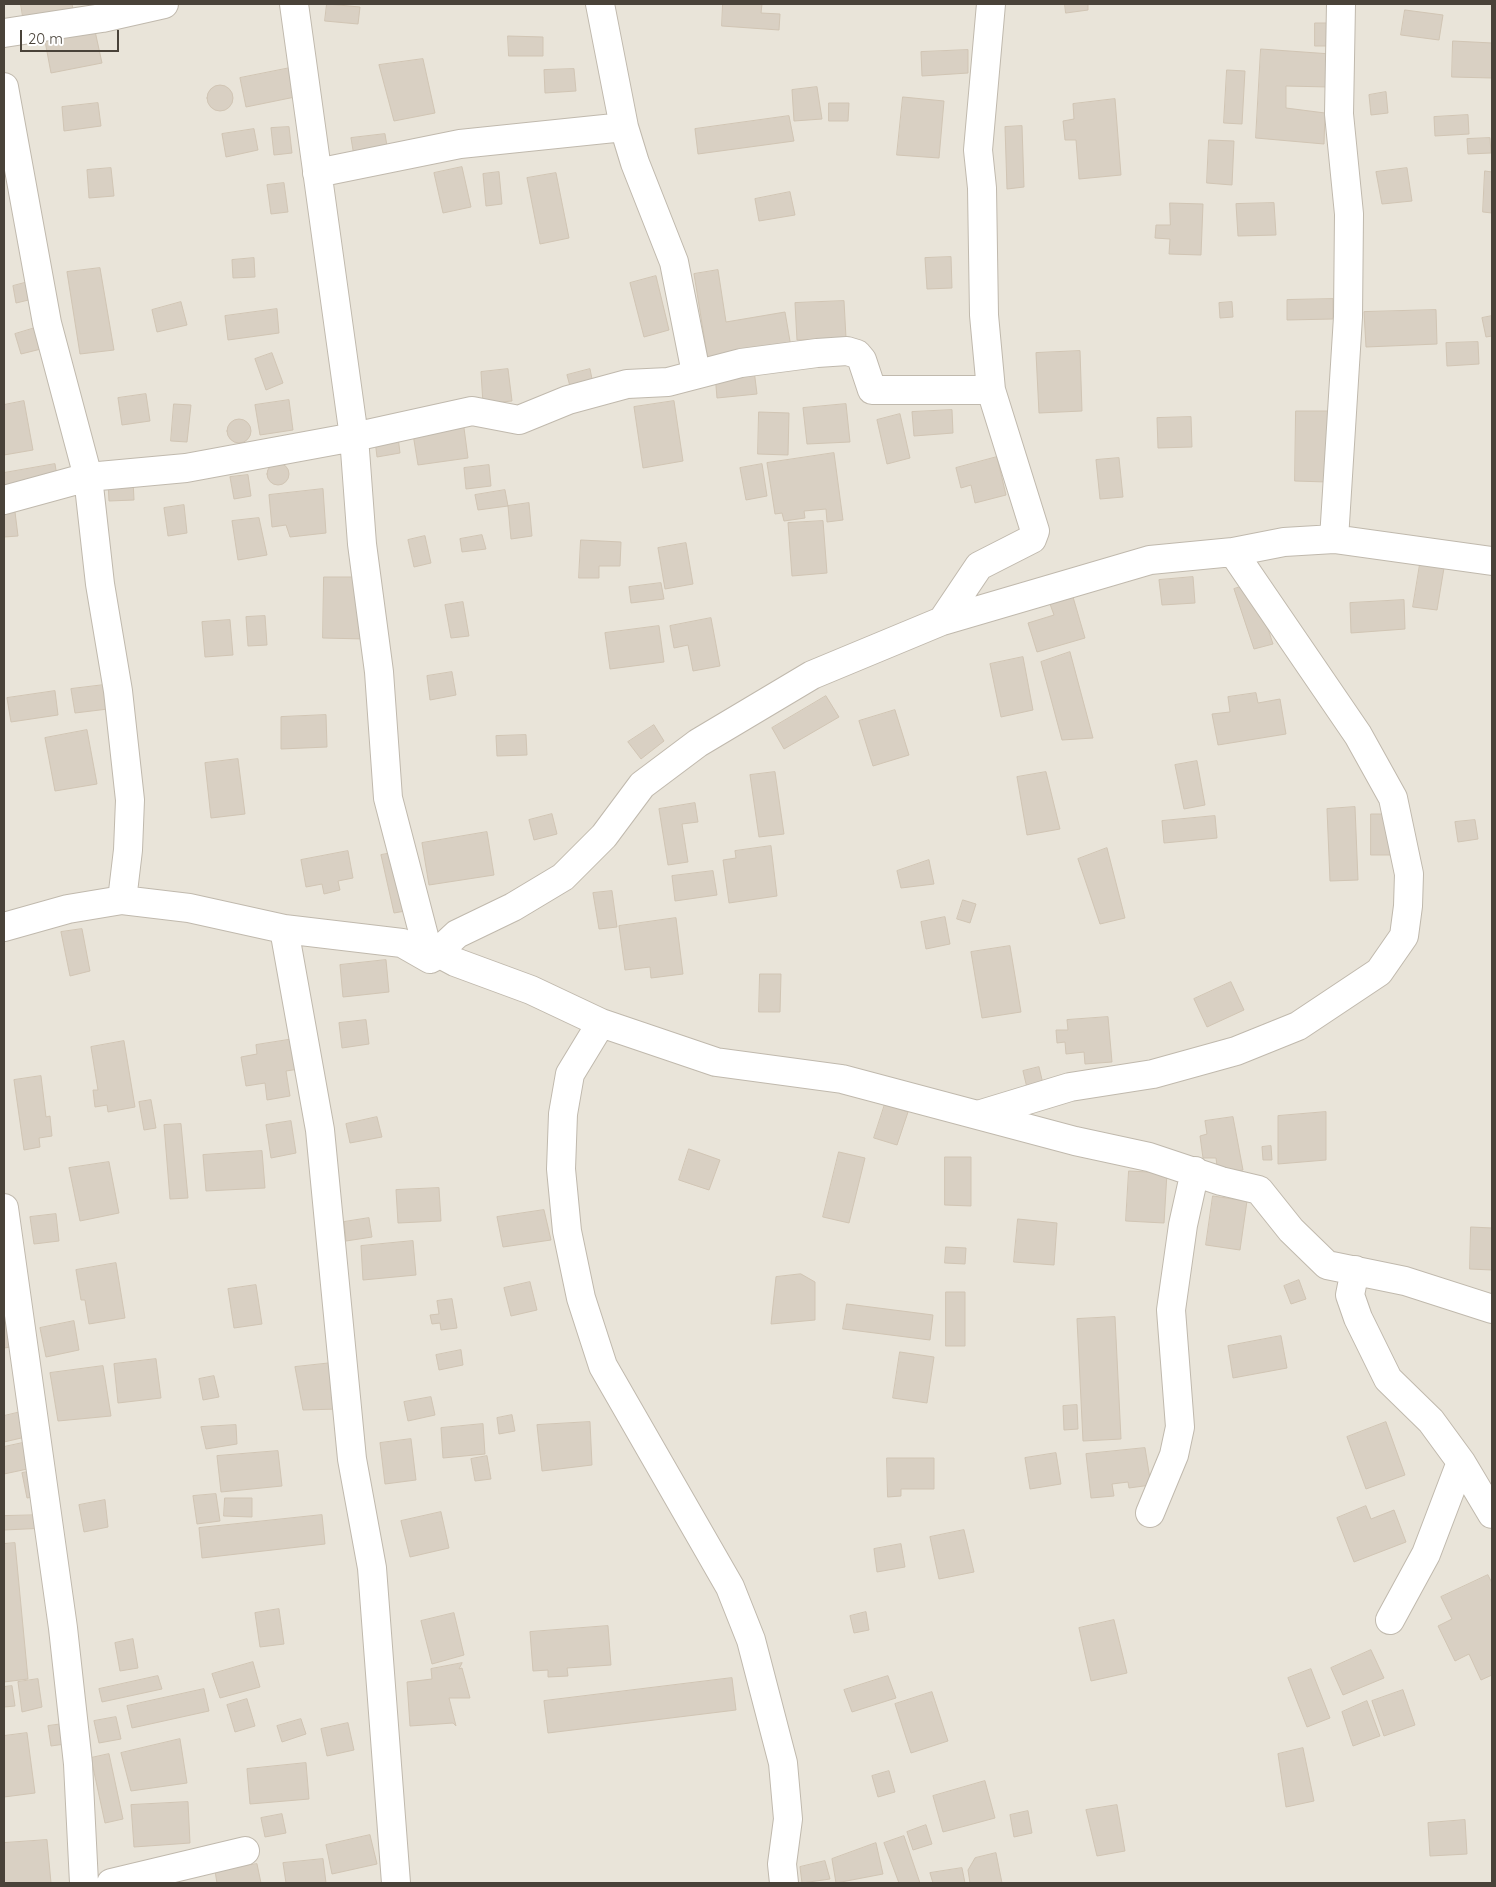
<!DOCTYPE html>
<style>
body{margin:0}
#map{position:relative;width:1496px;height:1887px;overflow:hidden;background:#f5f2eb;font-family:Quicksand,sans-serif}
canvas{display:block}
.frame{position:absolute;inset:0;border:5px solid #494239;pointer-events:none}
.scale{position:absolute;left:20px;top:30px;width:99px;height:22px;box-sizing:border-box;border:2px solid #494239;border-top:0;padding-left:6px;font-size:15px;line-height:18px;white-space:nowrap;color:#494239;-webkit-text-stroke:4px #fff;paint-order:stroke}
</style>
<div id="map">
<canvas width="1496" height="1887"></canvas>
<div class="frame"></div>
<div class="scale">20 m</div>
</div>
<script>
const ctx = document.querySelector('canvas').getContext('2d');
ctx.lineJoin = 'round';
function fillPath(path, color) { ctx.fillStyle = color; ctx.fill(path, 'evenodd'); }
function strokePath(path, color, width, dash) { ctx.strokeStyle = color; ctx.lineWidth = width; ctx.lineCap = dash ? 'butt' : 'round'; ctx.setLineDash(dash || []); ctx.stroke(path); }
fillPath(new Path2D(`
 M4,4h1488v1879h-1488z`), '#e9e4d9');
const building = new Path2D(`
 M21,4h51l2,10 -50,9z
 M327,4l33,3 -2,17 -33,-3z
 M723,4h39l-1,9 19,1 -1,16 -57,-4z
 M1065,4h23v6l-22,3z
 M1405,10l38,5 -4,25 -38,-5z
 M1315,23h17l1,23h-18z
 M95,31l7,32 -51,10 -6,-32z
 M508,36l35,1v19h-34z
 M1453,41l39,2v35l-40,-1z
 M1261,49l70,5 -2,33 -43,-1v22l39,5 -1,31 -68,-6z
 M968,50v23l-46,3 -1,-24z
 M423,59l12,54 -41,8 -15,-56z
 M290,68l5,29 -49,10 -6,-29z
 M574,69l2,22 -31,2 -1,-23z
 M1227,70l18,1 -3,53 -18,-1z
 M207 98a13 13 0 1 1 26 0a13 13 0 1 1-26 0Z
 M817,87l5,32 -28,2 -2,-31z
 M1386,92l2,21 -17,2 -2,-20z
 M903,97l41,4 -5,57 -42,-3z
 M1115,99l6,76 -42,4 -3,-39h-11l-2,-19 11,-2 -1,-15z
 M98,103l3,23 -37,5 -2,-24z
 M829,103h20l-1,18h-19z
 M1468,115l1,19 -34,2 -1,-19z
 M789,116l5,25 -96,13 -3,-25z
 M1022,126l2,61 -17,2 -2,-62z
 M289,127l3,26 -18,2 -3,-27z
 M254,129l4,21 -32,7 -4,-23z
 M385,134l3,18 -34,4 -3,-18z
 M1490,138l1,15 -23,1 -1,-15z
 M1209,140l25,1 -2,44 -25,-2z
 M462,167l9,40 -28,6 -9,-40z
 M111,168l3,28 -25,2 -2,-28z
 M1407,168l5,33 -30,3 -6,-32z
 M1485,171l7,1v41l-9,-1z
 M499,172l3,32 -16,2 -3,-32z
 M556,173l13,65 -29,6 -13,-66z
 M284,183l4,29 -17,2 -4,-29z
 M790,192l5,23 -36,6 -4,-22z
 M1170,203l33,1 -2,51 -32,-1 1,-15 -15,-1 1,-13h14z
 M1274,203l2,32 -38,1 -2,-32z
 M951,257l1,31 -25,1 -2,-31z
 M254,258l1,19 -22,1 -1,-18z
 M100,268l14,82 -34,4 -13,-82z
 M718,270l8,52 59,-10 6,35 -83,14 -14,-87z
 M656,276l13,54 -25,7 -14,-54z
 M32,281l5,17 -21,5 -3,-17z
 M1333,299v20l-46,1v-20z
 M844,301l2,37 -49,2 -2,-37z
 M181,302l6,23 -30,7 -5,-22z
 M1232,302l1,15 -13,1 -1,-15z
 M277,309l2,24 -51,7 -3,-24z
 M1436,310l1,34 -71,3 -2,-35z
 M1492,316v20l-6,1 -4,-19z
 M35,328l6,21 -20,5 -6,-20z
 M1478,342l1,22 -32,2 -1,-23z
 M1080,351l2,60 -43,2 -3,-60z
 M272,353l11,30 -17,7 -11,-31z
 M508,369l4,32 -29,3 -2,-32z
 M590,369l3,15 -22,6 -4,-15z
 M754,370l3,24 -40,4 -2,-24z
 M146,394l4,27 -28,4 -4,-27z
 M289,400l4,30 -33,5 -5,-30z
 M24,401l9,49 -29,5v-50z
 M674,401l9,60 -40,7 -9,-61z
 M174,404l17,1 -4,37 -16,-1z
 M846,404l4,38 -43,2 -4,-36z
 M952,410l1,23 -39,3 -2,-24z
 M1296,411h32l-1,71 -32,-1z
 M759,412l30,1 -1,42 -30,-1z
 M900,414l10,44 -23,6 -10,-44z
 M1191,417l1,30 -34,1 -1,-30z
 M227 431a12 12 0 1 1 24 0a12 12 0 1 1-24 0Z
 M464,428l4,30 -50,7 -5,-31z
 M398,437l2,16 -23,4 -2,-17z
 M834,453l9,67 -16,2 -1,-13 -22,2 1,7 -21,3 -2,-8 -7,1 -8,-51z
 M997,457l9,38 -31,8 -4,-18 -10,3 -5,-20z
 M1119,458l4,39 -23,2 -4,-39z
 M267 474a11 11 0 1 1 22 0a11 11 0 1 1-22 0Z
 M55,464l3,18 -54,8v-17z
 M762,464l5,32 -21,4 -6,-32z
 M489,465l2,21 -25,3 -2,-21z
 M248,475l3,21 -17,3 -4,-22z
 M133,480l1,20 -25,1 -1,-20z
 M323,489l3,44 -36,4 -4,-12 -14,2 -3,-32z
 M505,490l3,16 -30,4 -3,-15z
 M529,503l3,33 -21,3 -3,-33z
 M184,505l3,28 -19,3 -4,-28z
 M15,512l3,24 -14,1v-23z
 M259,518l8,37 -29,5 -6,-39z
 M823,521l4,52 -35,3 -4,-53z
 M482,535l4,14 -24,3 -2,-13z
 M425,536l6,27 -17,4 -6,-27z
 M581,540l40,2 -1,24h-21v12h-20z
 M686,543l7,41 -28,5 -7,-41z
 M1422,552l24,4 -9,54 -24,-3z
 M324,577h42l-1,62 -42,-1z
 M1193,577l2,26 -33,2 -3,-25z
 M661,583l3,16 -33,4 -2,-16z
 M1253,583l20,61 -19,5 -20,-60z
 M1073,597l12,41 -48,14 -9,-29 26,-8 -4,-11z
 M1404,600l1,29 -54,4 -1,-30z
 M463,602l6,34 -18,2 -6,-33z
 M265,616l2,29 -19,1 -2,-29z
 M711,618l9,48 -27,5 -5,-26 -14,3 -4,-22z
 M230,620l3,35 -28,2 -3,-35z
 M659,626l5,36 -54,7 -5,-36z
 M1070,652l23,86 -31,2 -21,-78z
 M1023,657l10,53 -32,7 -11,-53z
 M452,672l4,23 -26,5 -3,-24z
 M104,685l4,24 -33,4 -4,-24z
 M55,691l3,24 -47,7 -4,-24z
 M1256,693l2,10 22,-4 6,35 -68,11 -6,-31 18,-2 -2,-15z
 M826,696l13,21 -55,32 -12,-21z
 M895,710l14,45 -36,11 -14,-45z
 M326,715l1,32 -46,2v-32z
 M654,725l10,16 -23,18 -13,-17z
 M87,730l10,54 -42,7 -10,-53z
 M526,735l1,20 -30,1 -1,-20z
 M238,759l7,55 -34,4 -6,-55z
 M1197,761l8,44 -21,4 -9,-44z
 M775,772l9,62 -25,3 -9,-62z
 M1046,772l14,57 -33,6 -10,-58z
 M695,803l3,19 -16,2 6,38 -20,3 -9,-56z
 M1355,807l3,73 -28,1 -3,-72z
 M552,814l5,20 -23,6 -5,-20z
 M1371,814h20v41h-20z
 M1215,816l2,22 -53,5 -2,-22z
 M1475,820l3,19 -20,3 -3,-20z
 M487,832l7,43 -65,10 -7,-42z
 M771,846l6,50 -48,7 -6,-43 13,-2 -1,-7z
 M1107,848l18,70 -25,6 -22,-65z
 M348,851l5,27 -15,3 2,9 -16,4 -2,-10 -16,3 -5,-27z
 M398,852l13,58 -17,3 -13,-58z
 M929,860l5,24 -33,4 -4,-17z
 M713,871l4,24 -42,6 -3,-25z
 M612,891l5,36 -18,2 -6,-36z
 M963,900l13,4 -6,19 -13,-4z
 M945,917l5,27 -24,5 -5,-27z
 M676,918l7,56 -32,4 -1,-11 -25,3 -6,-44z
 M82,929l8,42 -20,5 -9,-44z
 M1010,946l11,66 -39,6 -11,-66z
 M386,960l3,32 -46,5 -3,-32z
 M760,974h21l-1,38h-21z
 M1231,982l13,28 -37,17 -13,-28z
 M1108,1017l4,45 -27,2 -1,-12 -18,2 -1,-12 -8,1 -1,-13h12l-1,-10z
 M366,1020l3,24 -27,4 -3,-25z
 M294,1039l5,30 -13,2 4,25 -23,4 -2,-17 -19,3 -5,-29 16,-3 -1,-9z
 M124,1041l11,66 -27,5 -1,-7 -12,2 -2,-17h5l-7,-43z
 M1039,1067l5,21 -16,4 -5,-21z
 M41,1076l5,41 4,-1 2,20 -13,2 1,9 -16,3 -10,-70z
 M151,1100l5,28 -12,2 -5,-28z
 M885,1104l23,8 -11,33 -23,-7z
 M1326,1112v48l-48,4v-48z
 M377,1117l5,20 -32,6 -4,-19z
 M1233,1117l10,53 -25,4 -2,-16h-13l-3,-22 7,-2 -2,-13z
 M291,1121l5,32 -25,5 -5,-33z
 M181,1124l7,74 -18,1 -6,-74z
 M1271,1146l1,14h-9l-1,-13z
 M689,1149l31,11 -11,30 -30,-10z
 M262,1151l3,37 -59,3 -3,-36z
 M839,1152l26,6 -16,65 -26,-6z
 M945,1157h26v49l-26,-1z
 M109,1162l10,51 -39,8 -11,-53z
 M1129,1171l38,2 -3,50 -38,-2z
 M439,1188l2,33 -43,2 -2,-33z
 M1213,1196l34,5 -7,49 -34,-5z
 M544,1210l7,30 -48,7 -6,-30z
 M56,1214l3,27 -25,3 -4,-27z
 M369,1218l3,19 -26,4 -2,-19z
 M1018,1219l39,4 -3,42 -40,-3z
 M1471,1227l21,1v42l-22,-1z
 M413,1241l3,34 -53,5 -2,-34z
 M946,1247l20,1 -1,16 -20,-1z
 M116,1263l9,55 -36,6 -4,-24h-4l-5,-30z
 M801,1274l14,8v38l-44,4 5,-47z
 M1299,1280l7,19 -15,5 -7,-18z
 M530,1282l7,28 -26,6 -7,-28z
 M256,1285l6,39 -28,4 -6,-39z
 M946,1292h19v54h-19z
 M452,1299l5,29 -16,2 -1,-7 -8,1 -2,-9 9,-1 -2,-13z
 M847,1304l86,11 -3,25 -87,-11z
 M1115,1317l6,122 -38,2 -6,-122z
 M74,1321l5,29 -33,7 -6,-29z
 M4,1323h2l5,24 -7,1z
 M1281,1336l6,32 -54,10 -5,-32z
 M461,1350l2,15 -24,5 -3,-15z
 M900,1352l34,5 -7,46 -34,-5z
 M156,1359l5,39 -43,5 -4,-39z
 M332,1363l6,46 -35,1 -8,-43z
 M103,1366l8,50 -53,5 -8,-48z
 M214,1376l5,21 -16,3 -4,-21z
 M431,1397l4,18 -27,6 -4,-19z
 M1077,1405l1,24 -14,1 -1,-24z
 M25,1411l5,25 -26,6v-26z
 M512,1415l3,16 -16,3 -2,-16z
 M590,1422l2,43 -50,6 -5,-46z
 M1386,1422l19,53 -39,14 -19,-52z
 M483,1424l2,30 -42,4 -2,-30z
 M236,1425l1,19 -31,5 -5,-22z
 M411,1439l5,41 -31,4 -5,-41z
 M27,1442l5,26 -28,6v-27z
 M1145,1448l6,37 -22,3 -1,-6 -16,2 2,12 -23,2 -5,-44z
 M278,1451l4,35 -61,6 -4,-36z
 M1056,1453l5,31 -31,5 -5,-31z
 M487,1456l4,23 -16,2 -4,-22z
 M887,1458h47v31h-33v7l-13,1z
 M39,1470l5,25 -17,3 -5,-25z
 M216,1494l4,27 -23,3 -4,-28z
 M225,1498h27v19l-28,-1z
 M105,1500l3,27 -24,5 -5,-27z
 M1366,1506l5,13 23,-9 12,32 -52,20 -17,-44z
 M441,1512l8,36 -39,9 -9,-36z
 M46,1515l1,13 -43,2v-14z
 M322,1515l3,29 -123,14 -3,-30z
 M964,1530l10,42 -35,7 -9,-42z
 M15,1543l13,136 -24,3v-138z
 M901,1544l4,23 -28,5 -3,-23z
 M1488,1575l4,8v92l-11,5 -12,-26 -14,7 -17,-35 14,-7 -11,-22z
 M279,1609l5,35 -24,3 -5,-34z
 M866,1612l3,18 -15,3 -4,-17z
 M454,1613l10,42 -32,9 -11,-43z
 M1114,1620l13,53 -36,8 -12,-53z
 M608,1626l3,39 -44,3 1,8 -20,1v-7l-15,1 -3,-39z
 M133,1639l5,29 -18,3 -5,-28z
 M1371,1650l13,28 -41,17 -12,-27z
 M253,1662l7,25 -40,11 -8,-24z
 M462,1663l-3,6 3,-1 8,30h-21l7,28 -3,-3 -43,3 -3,-44 25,-3 -1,-10z
 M1311,1669l19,49 -23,9 -19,-49z
 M158,1676l4,13 -60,13 -3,-13z
 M888,1676l8,22 -44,14 -8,-22z
 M732,1678l4,32 -188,23 -4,-32z
 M38,1679l4,28 -20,5 -4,-30z
 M12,1686l3,20 -11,1v-20z
 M204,1689l5,22 -77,17 -5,-22z
 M1403,1690l12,35 -31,11 -12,-35z
 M932,1692l16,49 -37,12 -16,-49z
 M247,1699l8,27 -20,6 -8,-27z
 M1367,1701l13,35 -27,10 -11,-34z
 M116,1717l5,22 -22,4 -5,-22z
 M301,1719l5,15 -24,8 -5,-16z
 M348,1723l6,27 -27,6 -6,-27z
 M63,1724l2,20 -14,2 -3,-20z
 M27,1733l8,60 -31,4v-61z
 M180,1739l7,44 -56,8 -10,-38z
 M1303,1748l11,53 -28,6 -8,-53z
 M109,1754l14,65 -18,4 -14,-65z
 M306,1763l3,36 -59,5 -3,-35z
 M889,1771l6,21 -17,5 -6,-21z
 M985,1781l10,37 -52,14 -10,-36z
 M188,1802l2,41 -56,4 -3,-42z
 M1117,1805l8,46 -28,5 -11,-46z
 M1028,1811l4,22 -18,4 -4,-22z
 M282,1814l4,19 -21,4 -4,-19z
 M1465,1820l2,34 -37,2 -2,-33z
 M926,1825l6,19 -19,6 -6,-18z
 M370,1835l7,29 -45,10 -6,-29z
 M904,1836l16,47h-21l-15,-40z
 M47,1840l4,43h-47v-40z
 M876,1843l7,31 -47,9 -4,-24z
 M996,1853l6,30h-32l-2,-13 7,-12z
 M323,1859l3,24h-40l-3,-20z
 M825,1861l5,18 -28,4 -2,-16z
 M257,1864l4,19h-44l-2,-12z
 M962,1868l3,15h-32l-3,-10z`);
fillPath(building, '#d9d0c3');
strokePath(building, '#d1c5b4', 1);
const minor = new Path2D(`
 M294,4l60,433 8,107 17,128 9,126 42,161 10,-5 15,8 76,28 70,33 115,39 126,17 233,62 74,16 72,24 38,9 32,40 36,35 78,16 87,28
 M600,4l24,123 11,36 39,99 22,111
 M4,33l98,-15 62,-14
 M4,87l43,236 41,154 12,107 18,107 12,109 -2,50 -6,50
 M317,173l143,-29 164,-17
 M4,500l84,-23 98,-9 168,-31 118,-26 47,9 49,-20 59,-16 41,-2 73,-19 76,-10 30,-2 10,3 5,6 10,30h119
 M1334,539l14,-222 1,-103 -10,-100 2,-110
 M942,621l37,-55 53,-27 3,-8 -44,-141 -7,-75 -2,-127 -4,-38 13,-146
 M4,927l64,-18 54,-9 67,8 95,21 118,14 28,16 27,-25 56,-27 50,-30 41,-41 38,-51 56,-42 114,-68 130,-54 208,-61 83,-8 51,-10 50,-3 158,22
 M284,929l36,201 32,329 20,109 24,315
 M601,1023l-31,51 -7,40 -2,55 6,62 14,67 22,68 127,221 21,53 32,123 5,56 -6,45 2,19
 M978,1115l92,-28 83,-13 83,-23 62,-25 81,-54 25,-36 4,-30 1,-32 -16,-76 -35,-63 -125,-183
 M4,1208l59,420 15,136 6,119
 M1355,1270l-5,25 8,23 30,61 43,42 30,41 31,52
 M1150,1513l24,-58 6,-28 -9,-117 12,-85 12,-54
 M1390,1620l36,-66 35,-92
 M111,1883l134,-32`);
strokePath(minor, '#c0b9ad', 30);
strokePath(minor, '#fff', 28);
</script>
